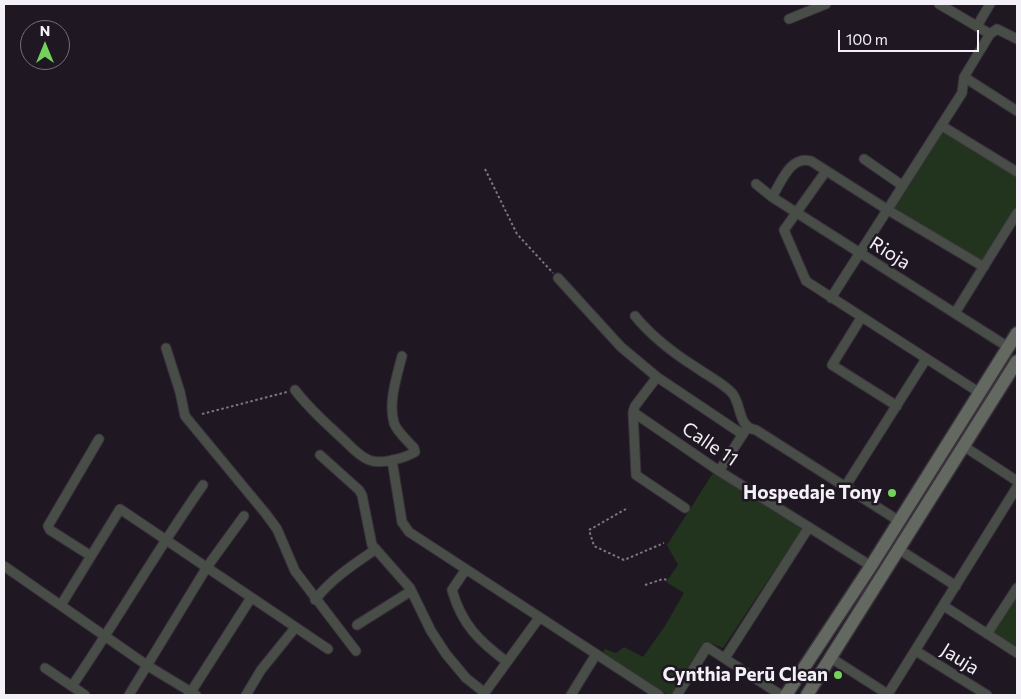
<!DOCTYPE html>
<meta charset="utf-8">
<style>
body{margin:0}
#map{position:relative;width:1021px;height:699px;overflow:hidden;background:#1f1822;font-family:Commissioner,sans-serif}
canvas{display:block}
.frame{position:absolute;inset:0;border:5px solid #f4f0f7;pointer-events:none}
.north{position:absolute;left:20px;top:20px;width:50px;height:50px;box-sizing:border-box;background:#1f1822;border:1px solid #746e77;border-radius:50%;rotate:0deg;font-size:14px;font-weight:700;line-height:20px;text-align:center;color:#f4f0f7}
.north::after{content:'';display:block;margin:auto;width:18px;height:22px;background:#74d25c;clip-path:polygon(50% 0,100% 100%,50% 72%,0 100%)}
.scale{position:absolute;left:838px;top:30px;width:141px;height:22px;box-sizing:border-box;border:2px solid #f4f0f7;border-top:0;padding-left:6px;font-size:15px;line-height:18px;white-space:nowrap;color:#f4f0f7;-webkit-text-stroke:4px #1f1822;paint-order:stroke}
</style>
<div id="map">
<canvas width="1021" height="699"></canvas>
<div class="frame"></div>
<div class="north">N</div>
<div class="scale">100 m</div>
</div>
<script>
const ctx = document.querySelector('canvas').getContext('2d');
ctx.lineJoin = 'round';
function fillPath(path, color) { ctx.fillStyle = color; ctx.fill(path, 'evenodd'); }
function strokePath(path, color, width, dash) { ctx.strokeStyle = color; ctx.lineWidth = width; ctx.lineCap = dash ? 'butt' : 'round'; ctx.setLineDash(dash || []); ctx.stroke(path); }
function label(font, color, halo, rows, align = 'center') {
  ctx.font = font + ' Commissioner,sans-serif'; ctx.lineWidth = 5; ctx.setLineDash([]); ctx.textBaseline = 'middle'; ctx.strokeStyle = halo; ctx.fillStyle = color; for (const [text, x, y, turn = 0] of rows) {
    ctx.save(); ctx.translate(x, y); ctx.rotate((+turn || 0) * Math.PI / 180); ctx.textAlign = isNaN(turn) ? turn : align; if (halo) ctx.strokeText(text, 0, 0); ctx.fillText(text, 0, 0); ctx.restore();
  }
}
fillPath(new Path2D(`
 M943,131l74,44v33l-35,55 -91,-54z
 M713,473l89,56 -79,119 -17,-7 -34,54h-4l-66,-41 3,-5 11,4 8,-6 19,10 22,-31 19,-33 -18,-11 12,-17 -11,-20z
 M1014,597l3,2v50l-25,-17z`), '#22331e');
const minor = new Path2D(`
 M939,4l51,30
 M789,19l37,-15
 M977,26l13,-22
 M964,77l53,34
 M942,126l75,46
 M864,159l39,27
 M826,171l-42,59 22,51 174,112
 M756,184l16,13 236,150
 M772,197c9,-14 18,-42 39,-36l77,49 96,57
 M558,278l63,69 36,30 85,57
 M831,298l131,-205 2,-16 26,-43 7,-5 20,10
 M955,313l62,-100
 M635,316c18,22 38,37 62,52 11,8 26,15 35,25 10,11 5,34 24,37l143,91
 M861,318l-29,47 65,41
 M166,348l14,44 5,24 81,98 11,15 18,42 61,80
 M657,377l-22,29 -2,6 3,63 49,33
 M295,390c15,20 32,34 50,51 7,7 14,15 24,19 11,5 36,-2 46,-8l-1,-4c-6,-7 -17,-16 -20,-25 -6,-21 3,-47 8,-67
 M633,412l86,59 152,95
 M965,447l52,34
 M320,455l39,35 3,5 10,50 38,43 21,43 15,23 20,24 19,15
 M392,460l10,62 7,10 250,163
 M719,471l26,-40
 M845,487l81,-128
 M900,550l56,36
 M91,556l-41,-26 -2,-4 51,-87
 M4,566l144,100 48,29
 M466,569l-14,21c10,35 27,51 55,72
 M315,600c16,-21 39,-36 61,-51
 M61,605l59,-96 208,140
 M944,606l73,47
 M357,625l54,-34
 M987,634l30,-46
 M916,651l71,44
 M725,658l84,-131
 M831,658l58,37
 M45,668l40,27
 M72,686c45,-66 85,-136 131,-201
 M888,694l129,-207
 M129,695l78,-128 37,-51
 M189,695l62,-97
 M246,695l15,-25 34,-42
 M483,695l56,-77
 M571,695l24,-39
 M677,695l30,-48 74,48`);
const secondary = new Path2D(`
 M786,695l85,-129 146,-233
 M807,695l210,-334`);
strokePath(minor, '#39323c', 11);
strokePath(secondary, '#39323c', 15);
strokePath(new Path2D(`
 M485,169l32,65 36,39
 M202,414l85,-22
 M626,509l-37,21 5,16 30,14 40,-17
 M645,585l18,-6 5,1`), '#7d7780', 2, [2.5, 2.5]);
strokePath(minor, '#494d48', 9);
strokePath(secondary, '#636961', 12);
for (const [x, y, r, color] of [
 [892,493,5,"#74d25c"],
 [838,675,5,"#74d25c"]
]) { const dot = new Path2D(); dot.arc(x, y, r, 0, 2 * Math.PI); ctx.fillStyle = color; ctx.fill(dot); strokePath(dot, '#1f1822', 2); }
label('19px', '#f4f0f7', '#1f1822', [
 ["Rioja",890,253,32],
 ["Calle 11",710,444,34],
 ["Jauja",960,659,32]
]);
label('bold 19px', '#f4f0f7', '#1f1822', [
 ["Hospedaje Tony",882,493],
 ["Cynthia Perū Clean",828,675]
], 'right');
</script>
